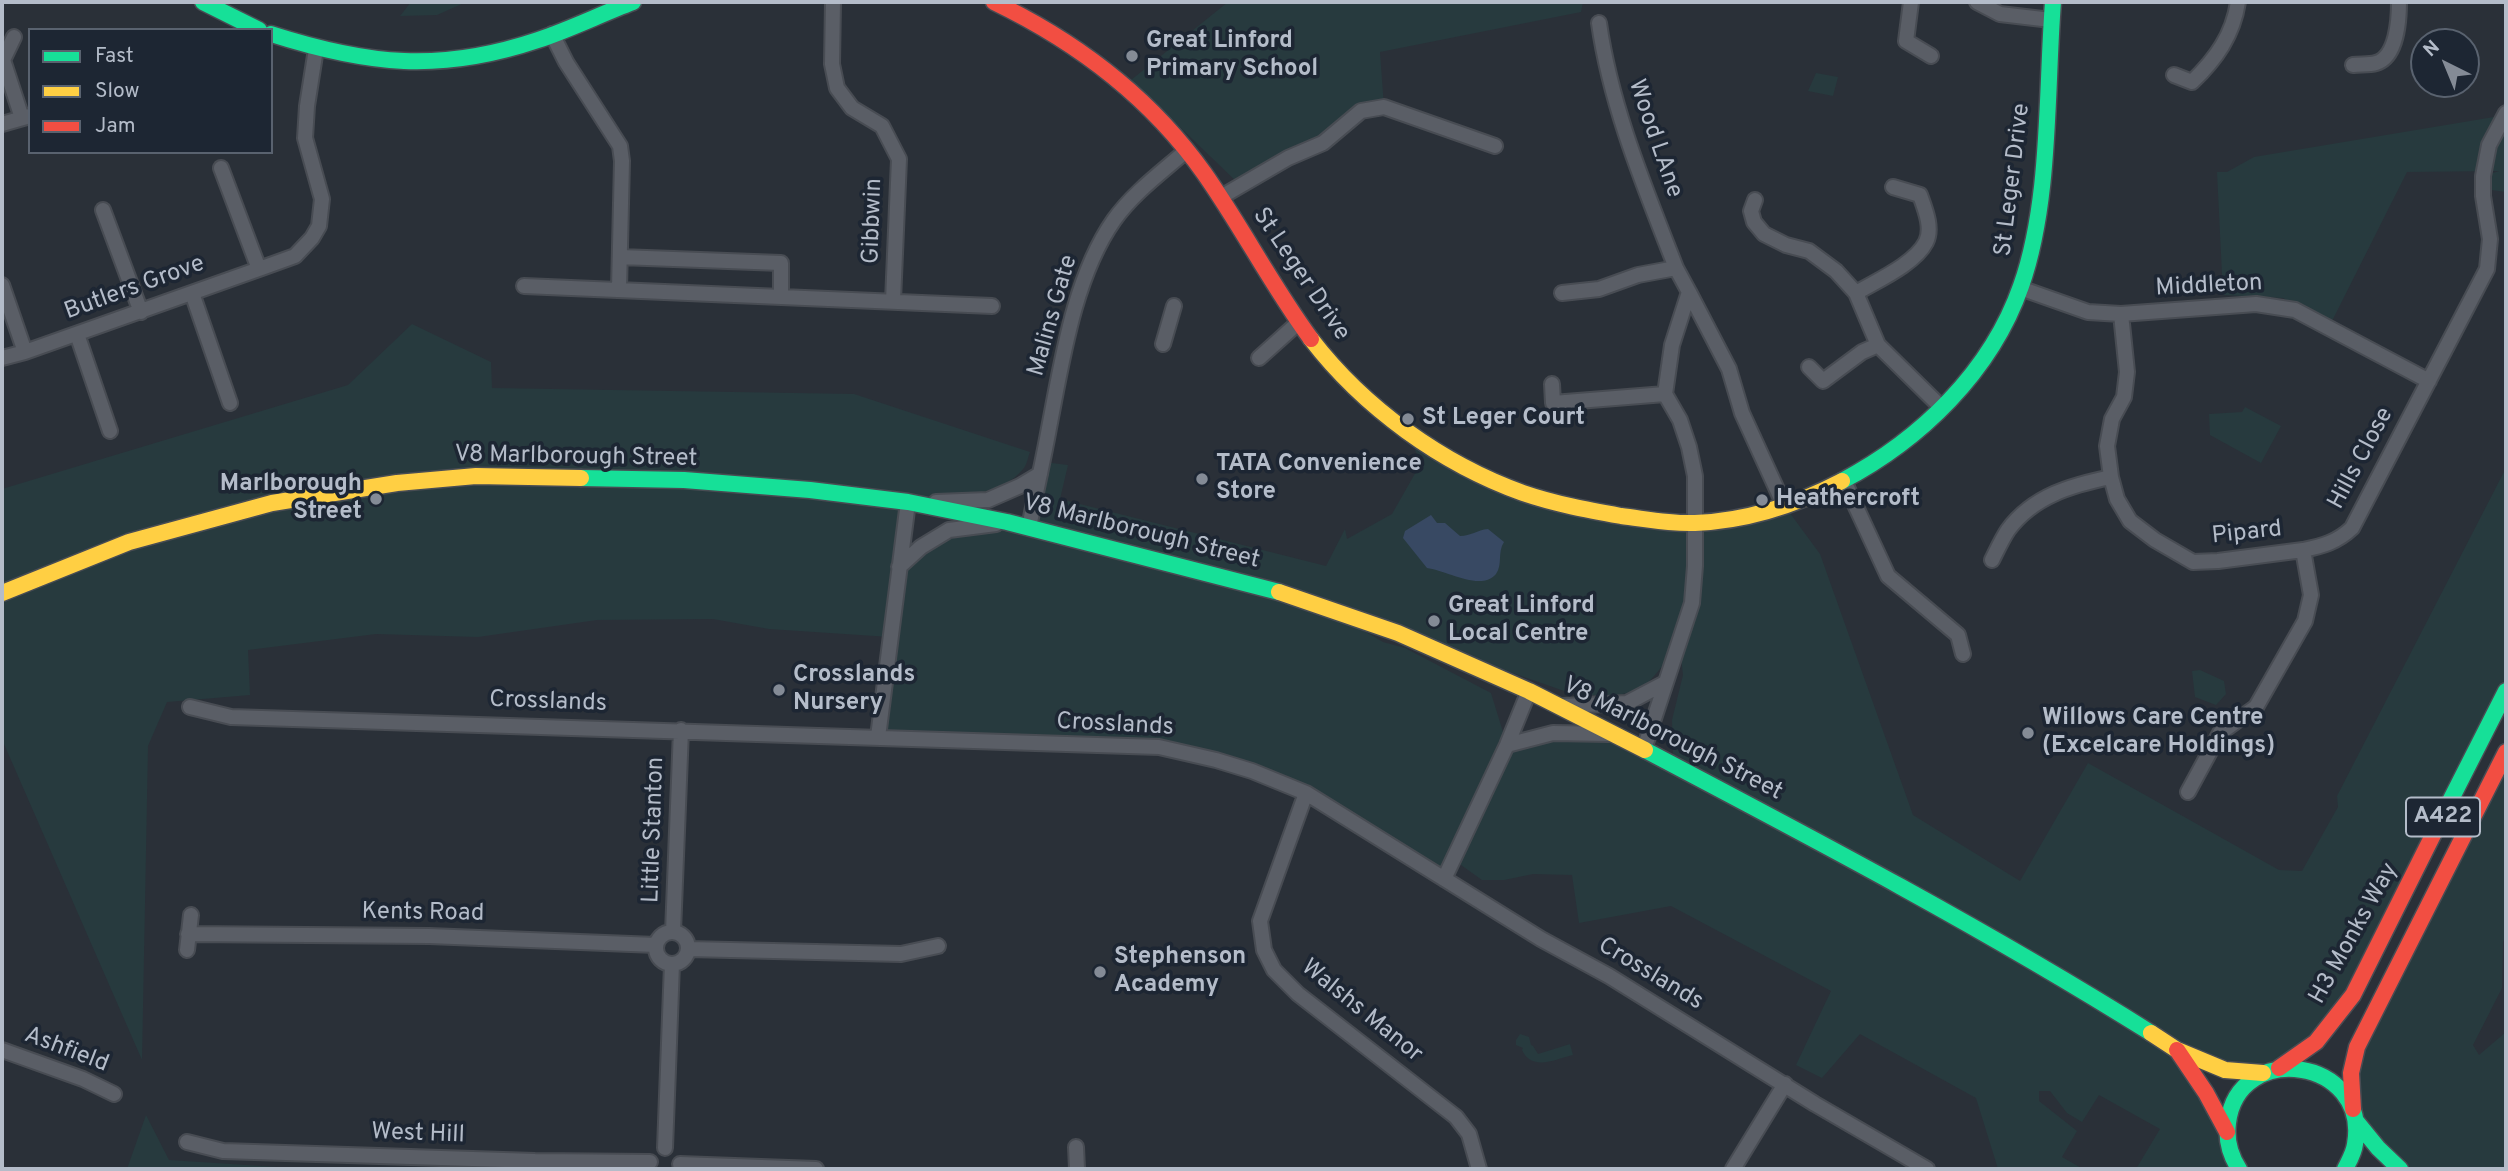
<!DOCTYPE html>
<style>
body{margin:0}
#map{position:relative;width:2508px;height:1171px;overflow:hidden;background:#2a3038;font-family:Overpass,sans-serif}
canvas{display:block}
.frame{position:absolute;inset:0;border:4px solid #b4bcc9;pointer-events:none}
.legend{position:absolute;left:28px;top:28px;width:245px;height:126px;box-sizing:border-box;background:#1d2633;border:2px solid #59626f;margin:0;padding:9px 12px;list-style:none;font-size:21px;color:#b4bcc9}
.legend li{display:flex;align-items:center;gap:14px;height:35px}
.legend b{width:35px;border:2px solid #59626f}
.north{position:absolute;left:2410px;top:28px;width:70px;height:70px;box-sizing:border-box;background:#1d2633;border:2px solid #59626f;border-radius:50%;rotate:317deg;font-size:19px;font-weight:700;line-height:28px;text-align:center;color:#b4bcc9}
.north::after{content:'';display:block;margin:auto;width:24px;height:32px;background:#848b96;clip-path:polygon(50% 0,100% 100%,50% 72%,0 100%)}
</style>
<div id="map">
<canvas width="2508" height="1171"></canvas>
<div class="frame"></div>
<ul class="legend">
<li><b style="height:9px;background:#16e098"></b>Fast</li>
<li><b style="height:9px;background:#ffcf43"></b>Slow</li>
<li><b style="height:9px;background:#f24e42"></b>Jam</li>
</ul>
<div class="north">N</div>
</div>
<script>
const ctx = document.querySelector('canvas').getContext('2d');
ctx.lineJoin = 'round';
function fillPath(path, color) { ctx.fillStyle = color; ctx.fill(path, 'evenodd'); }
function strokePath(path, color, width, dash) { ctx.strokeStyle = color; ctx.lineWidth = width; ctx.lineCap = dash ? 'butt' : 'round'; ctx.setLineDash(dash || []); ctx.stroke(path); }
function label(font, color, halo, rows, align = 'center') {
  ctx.font = font + ' Overpass,sans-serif'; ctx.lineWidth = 7; ctx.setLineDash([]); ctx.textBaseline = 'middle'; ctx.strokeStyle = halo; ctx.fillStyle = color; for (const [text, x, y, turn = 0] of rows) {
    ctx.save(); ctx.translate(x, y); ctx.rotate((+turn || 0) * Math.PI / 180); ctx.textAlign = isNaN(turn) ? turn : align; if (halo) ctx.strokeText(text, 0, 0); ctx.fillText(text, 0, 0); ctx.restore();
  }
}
fillPath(new Path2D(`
 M411,2h55l-29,13 -37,1z
 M1228,2h355l-2,10 -201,40 4,55 -144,78 -109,-105z
 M1816,73l22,4 -5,19 -25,-5z
 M2506,115v77l-15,-2 -8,-14 16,-5 -92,1 -76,151 -48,-25 -60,-3 -6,-123h10l27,-15z
 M412,324l79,38 1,26 362,6 176,58c-2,5 -3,12 -6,16 -22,29 -78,30 -111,35l-14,63 50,-36 80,-3 14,-65 25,3 -8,34 266,67 19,-37 2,10 45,-25 29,-51 -6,-13 6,-11 51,30 177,51 135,-15 36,49 93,261 107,66 68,-118 191,107 23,1 36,-64 -1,-11 169,-328v219l-166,327 -77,59 -85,-23 28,43 22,76h-92l24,-40 -61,-34 -17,27 -15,-9 -17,-22h-11v10l38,30 -15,26 21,12h-85l-22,-71 -116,-64 -38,44 -26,-13 35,-74 -160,-85 -92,17 -7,-48 -39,-1 -29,6h-22l-28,-20 -10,19 -138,-86 -147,-46 -281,-10 12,-100 -121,-8 -56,-10 -116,1 -119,17 -102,-3 -128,16 2,45 -83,7 -19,44 -6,314 -138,-316h-2v-255l346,-104zM1340,617l58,16 172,60c20,3 61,6 76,-9 13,-11 21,-27 34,-37l3,28 -11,45 1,34 -59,-20 -61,-1 -46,12 -16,-52 -86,-45 -22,-6z
 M2245,407l36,19 -20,37 -51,-28 -1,-21 33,-2z
 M2200,670l24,11 2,13 -10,11 -21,-8 -3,-26z
 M2506,752v183l-3,7 -1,46 -29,57 6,10 27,-23v137h-106l-44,-48 1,-74z
 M1520,1034l9,3 2,8 2,1 5,8 32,-10 3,11c-17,4 -41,17 -51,-5l1,-2 -7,-3v-5z
 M146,1115l23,45 108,7v2h-150z`), '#273a3e');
fillPath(new Path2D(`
 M1431,515l6,8h8l15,13c11,0 17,-6 28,-7l16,13c-7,11 -1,22 -8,32 -15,18 -50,-4 -69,-6l-24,-30 2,-7z`), '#384963');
const street = new Path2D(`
 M833,2l-1,62 5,24 15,20 30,18 17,33 -6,142
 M1911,2l-5,39 25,15
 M1977,2l23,12 51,6
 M552,34l14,28 54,84 2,15 -3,128
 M14,37l-11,23 19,58
 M2353,65c7,-1 16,0 23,-2 21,-6 23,-44 23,-61
 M2174,75l18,7c24,-23 41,-47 46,-80
 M2,124l28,-8
 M1221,197l67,-39 35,-15 38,-32 23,-4 111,39
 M1755,200l-4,11 3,11 10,12 22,11 23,6 27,20 20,22 22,52 64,63
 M103,210l38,102
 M620,257l161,6v32
 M259,269l36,-13 17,-18 7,-12 3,-27 -17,-61 2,-32 9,-57
 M2,285l23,67 -23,6
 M524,286l468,20
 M2020,288l68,24 33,2 135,-10 39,6 134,71
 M1689,292l40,77 13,44 42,92
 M192,293l38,110
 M1562,293l37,-4 39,-14 38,-7c-31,-80 -65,-160 -77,-245
 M1856,293c20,-12 59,-29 70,-51 7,-14 -1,-33 -6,-47l-27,-8
 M2121,314l6,58 -3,25 -12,22 -5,27 4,31 6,22 13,22 25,19 38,22 25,-1 85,-11
 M77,334l33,97
 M1163,344l11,-38
 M25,352l234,-83 -38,-101
 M1259,358l40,-36
 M1809,367l14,14 39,-29 16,-7
 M1552,384l1,19 112,-9
 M1844,481l44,95 70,59 5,19
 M936,502l52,-2 32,-14 20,-12
 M1029,528c6,-33 14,-66 20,-100 13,-67 25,-151 65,-208 19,-27 48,-48 73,-70
 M1992,560c5,-10 10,-21 16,-30 25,-34 64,-45 103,-53
 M899,567l22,-20 28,-17 47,-6
 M1563,706l64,-3 38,-20
 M190,707l41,10 928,30 57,13 36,11 54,22 235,146 68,37 206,128 112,65
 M878,737l30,-235
 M1507,745l46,-12 56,1
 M1644,749l48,-146 3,-37v-90l-6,-29 -9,-27 -15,-26 7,-49 17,-53 -13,-24
 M2188,792l32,-59 36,-26 49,-86 6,-26 -8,-45c20,-4 34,-8 49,-22l135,-259 3,-30 -7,-43v-20l6,-31 17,-32
 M1306,793l-46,128 4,29 10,20 24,24 158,123 13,17 10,35
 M1444,879l63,-134 22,-54
 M673,932l8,-202
 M656 948a16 16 0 1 1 32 0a16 16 0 1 1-32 0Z
 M188,934l241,2 227,9
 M688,949l213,5 37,-8
 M187,950l4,-35
 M2,1050l81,29 31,15
 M187,1142l36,9 312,10 115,1
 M1076,1147l1,22
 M665,1148l7,-184
 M680,1164l136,5
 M1733,1169l52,-85`);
const fast = new Path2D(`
 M203,2l56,28
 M271,34c97,31 169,39 267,6 33,-11 63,-26 95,-38
 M581,478l103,2 126,10 98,12 99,20 272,70
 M1842,481c78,-41 149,-109 179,-195 30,-85 25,-194 32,-284
 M1645,750c171,90 342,180 506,283
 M2446,809l60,-118
 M2356,1121l22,27 22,21
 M2239,1169c-9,-14 -13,-30 -11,-46 10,-84 142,-65 127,21 -1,9 -6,17 -10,25`);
const slow = new Path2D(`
 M1311,339c53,69 131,125 212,154 32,11 65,17 98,23 25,3 49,8 74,7 51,-2 101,-18 147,-42
 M1279,592l119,41 131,58 116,59
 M2,593l127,-51 143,-39 125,-20 79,-7 105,2
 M2151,1033l26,17 48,20 38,3`);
const jam = new Path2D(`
 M994,2c83,40 156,95 210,171 38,54 68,113 107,166
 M2177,1050l29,43 21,39
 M2279,1068l37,-26 37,-47 93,-186
 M2353,1109l-2,-36 6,-26 149,-295`);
strokePath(street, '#484c53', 18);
strokePath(fast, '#484c53', 19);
strokePath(slow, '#484c53', 19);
strokePath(jam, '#484c53', 19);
strokePath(street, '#5a5e66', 14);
strokePath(fast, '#16e098', 16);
strokePath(slow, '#ffcf43', 16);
strokePath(jam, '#f24e42', 16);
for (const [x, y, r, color] of [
 [1132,56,7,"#848b96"],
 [1408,419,7,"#848b96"],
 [1202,479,7,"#848b96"],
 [376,499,7,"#848b96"],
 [1762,500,7,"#848b96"],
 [1434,621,7,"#848b96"],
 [779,690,7,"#848b96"],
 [2028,733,7,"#848b96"],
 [1100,972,7,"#848b96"]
]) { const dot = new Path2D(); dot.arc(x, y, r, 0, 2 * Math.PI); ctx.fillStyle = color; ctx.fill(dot); strokePath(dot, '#1d2633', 2.5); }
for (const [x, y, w] of [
 [2443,817,74]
]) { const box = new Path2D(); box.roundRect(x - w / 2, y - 19.5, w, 39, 5); ctx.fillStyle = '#1d2633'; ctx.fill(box); strokePath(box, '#b4bcc9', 2); }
label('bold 23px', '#b4bcc9', null, [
 ["A422",2443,817]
]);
label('bold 24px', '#b4bcc9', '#1d2633', [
 ["Great Linford",1146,42],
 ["Primary School",1146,70],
 ["St Leger Court",1422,419],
 ["TATA Convenience",1216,465],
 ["Store",1216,493],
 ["Marlborough",362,485,"right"],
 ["Street",362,513,"right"],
 ["Heathercroft",1776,500],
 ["Great Linford",1448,607],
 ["Local Centre",1448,635],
 ["Crosslands",793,676],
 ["Nursery",793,704],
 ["Willows Care Centre",2042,719],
 ["(Excelcare Holdings)",2042,747],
 ["Stephenson",1114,958],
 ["Academy",1114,986]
], 'left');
label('24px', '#b4bcc9', '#1d2633', [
 ["Wood LAne",1654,139,71],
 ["St Leger Drive",2014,180,-83],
 ["Gibbwin",874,221,-88],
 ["St Leger Drive",1300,275,56],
 ["Middleton",2209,287,-3],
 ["Butlers Grove",135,289,-20],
 ["Malins Gate",1054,316,-74],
 ["V8 Marlborough Street",576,458,1],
 ["Hills Close",2362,459,-62],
 ["V8 Marlborough Street",1141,533,14],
 ["Pipard",2247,534,-6],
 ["Crosslands",548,703,2],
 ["Crosslands",1115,726,3],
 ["V8 Marlborough Street",1672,740,27],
 ["Little Stanton",655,830,-88],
 ["Kents Road",423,914,1],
 ["H3 Monks Way",2355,934,-61],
 ["Crosslands",1650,975,31],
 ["Walshs Manor",1361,1012,39],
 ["Ashfield",66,1051,21],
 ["West Hill",418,1135,2]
]);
</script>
